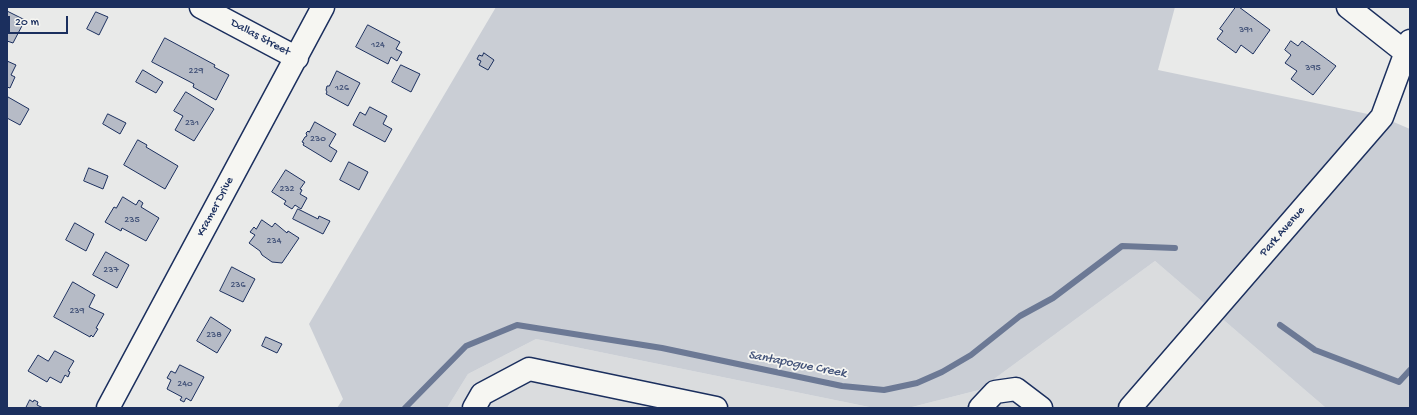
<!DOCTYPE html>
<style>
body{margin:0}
#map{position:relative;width:1417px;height:415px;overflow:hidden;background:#e9eae9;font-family:"Gochi Hand",sans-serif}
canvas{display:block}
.frame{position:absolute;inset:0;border:8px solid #1b2f5e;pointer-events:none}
.scale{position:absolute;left:8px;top:16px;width:60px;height:18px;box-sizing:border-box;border:2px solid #1b2f5e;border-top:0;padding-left:5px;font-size:12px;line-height:14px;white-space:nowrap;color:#1b2f5e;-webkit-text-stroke:3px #f6f6f2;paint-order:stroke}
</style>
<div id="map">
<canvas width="1417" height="415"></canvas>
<div class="frame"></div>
<div class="scale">20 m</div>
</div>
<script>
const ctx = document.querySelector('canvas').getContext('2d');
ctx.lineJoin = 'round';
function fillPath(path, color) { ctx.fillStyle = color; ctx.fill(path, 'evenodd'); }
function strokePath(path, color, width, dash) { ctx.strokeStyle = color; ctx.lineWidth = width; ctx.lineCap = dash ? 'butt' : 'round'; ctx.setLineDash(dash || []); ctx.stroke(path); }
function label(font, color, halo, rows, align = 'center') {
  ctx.font = font + ' "Gochi Hand",sans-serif'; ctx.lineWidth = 3.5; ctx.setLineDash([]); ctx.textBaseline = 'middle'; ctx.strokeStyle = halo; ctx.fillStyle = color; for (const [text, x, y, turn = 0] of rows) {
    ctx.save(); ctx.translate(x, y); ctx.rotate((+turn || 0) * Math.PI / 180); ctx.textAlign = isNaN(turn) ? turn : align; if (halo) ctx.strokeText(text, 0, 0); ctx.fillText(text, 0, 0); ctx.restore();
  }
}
fillPath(new Path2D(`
 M1155,261l171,147h-418l71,-18z
 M536,339l338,69h-427l21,-34z`), '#dadcde');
fillPath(new Path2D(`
 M496,7h679l-17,63 224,47 28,12v279h-84l-171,-147 -176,129 -71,18h-34l-338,-69 -68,35 -21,34h-110l6,-9 -34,-75z`), '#caced5');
strokePath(new Path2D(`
 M1280,325l35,25 84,32 11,-12
 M405,408l61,-62 51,-21 145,23 180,38 42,4 33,-7 25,-11 29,-17 49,-39 33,-18 69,-52 53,2`), '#6c7995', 6);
const building = new Path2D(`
 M1236,7h3l31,23 -17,24 -12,-9 -5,8 -19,-14 6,-8 -3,-2z
 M7,11l18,9 -12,23 -6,-2z
 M96,12l12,5 -9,18 -12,-6z
 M368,25l32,17 -4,7 6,3 -5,9 -6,-4 -3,7 -32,-17z
 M165,38l50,27 -1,2 15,8 -13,25 -23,-13 1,-3 -42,-22z
 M1291,41l7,5 4,-5 34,25 -23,29 -22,-16 6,-8 -12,-8 6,-8 -6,-5z
 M484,53l10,7 -6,10 -9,-5 2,-4 -4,-2 2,-4 3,1z
 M7,61l9,4 -5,10 4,2 -5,11 -3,-1z
 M401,65l19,9 -9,18 -19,-10z
 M143,70l20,12 -7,11 -20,-11z
 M337,71l23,12 -12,23 -22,-12 1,-2 -1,-2 1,-4h2z
 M186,92l28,17 -20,32 -19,-11 8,-14 -9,-5z
 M8,97l21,12 -9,16 -13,-7z
 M370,107l17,9 -4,8 9,5 -7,13 -32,-17 7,-13 5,3z
 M108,114l18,9 -6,11 -17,-10z
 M315,122l21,12 -7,12 8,5 -6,11 -28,-17 1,-2 -2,-1 3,-5 2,-1 -1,-3 2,-2 1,1z
 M138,140l9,5 -1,2 32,19 -13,23 -41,-24z
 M349,162l19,10 -9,18 -19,-10z
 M89,168l19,8 -5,13 -19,-8z
 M286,170l19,12 -5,7 2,1 -2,4 7,4 -6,11 -6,-4 -3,4 -8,-5 2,-3 -14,-9z
 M123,197l13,8 3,-5 4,3 -2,4 18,11 -13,23 -24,-13 -1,3 -16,-9 9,-15 2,1z
 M298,209l20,10 1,-3 11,5 -7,13 -30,-15z
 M262,220l10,7 3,-4 12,10 1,-2 11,7 -17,25 -10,-1 -10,-7 -2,-4 -11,-8 6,-8 -5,-3 4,-5 2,2z
 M75,223l19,11 -8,17 -20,-11z
 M106,252l23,13 -12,23 -24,-13z
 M232,267l23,12 -12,23 -23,-11z
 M73,282l22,13 -6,12 15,7 -8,14 2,1 -5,8 -2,-2 -1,2 -36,-20z
 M211,317l20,13 -14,23 -20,-12z
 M266,337l16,7 -5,9 -15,-7z
 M55,351l19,10 -6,10 2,1 -2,5 -3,-2 -4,8 -11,-6 -3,5 -19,-11 10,-16 10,6z
 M180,365l24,12 -13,24 -5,-3 -2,4 -4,-2 2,-3 -15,-8 4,-9 -4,-2 4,-7 4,2z
 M30,400l3,2 1,-2 4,2 -1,3 6,3h-17z`);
fillPath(building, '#b6bbc6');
strokePath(building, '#1b2f5e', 1);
const minor = new Path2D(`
 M201,7l96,51
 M1348,7l62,49
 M108,408l215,-401
 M474,408l8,-14 47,-25 187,39
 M980,408l15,-16 21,-3 25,19
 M1130,408l252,-291 28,-76`);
strokePath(minor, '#1b2f5e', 25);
strokePath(minor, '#f6f6f2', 22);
label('10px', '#425278', null, [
 ["391",1246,30],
 ["124",378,45],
 ["395",1313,68],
 ["229",196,71],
 ["126",342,88],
 ["231",192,123],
 ["230",318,139],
 ["232",287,189],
 ["235",132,220],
 ["234",274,241],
 ["237",111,270],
 ["236",238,285],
 ["239",77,311],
 ["238",214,335],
 ["240",185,384]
]);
label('12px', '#1b2f5e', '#f6f6f2', [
 ["Dallas Street",260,38,28],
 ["Kramer Drive",216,207,-62],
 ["Park Avenue",1283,232,-49]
]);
label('italic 13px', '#44547a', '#f6f6f2', [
 ["Santapogue Creek",797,365,11]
]);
</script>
